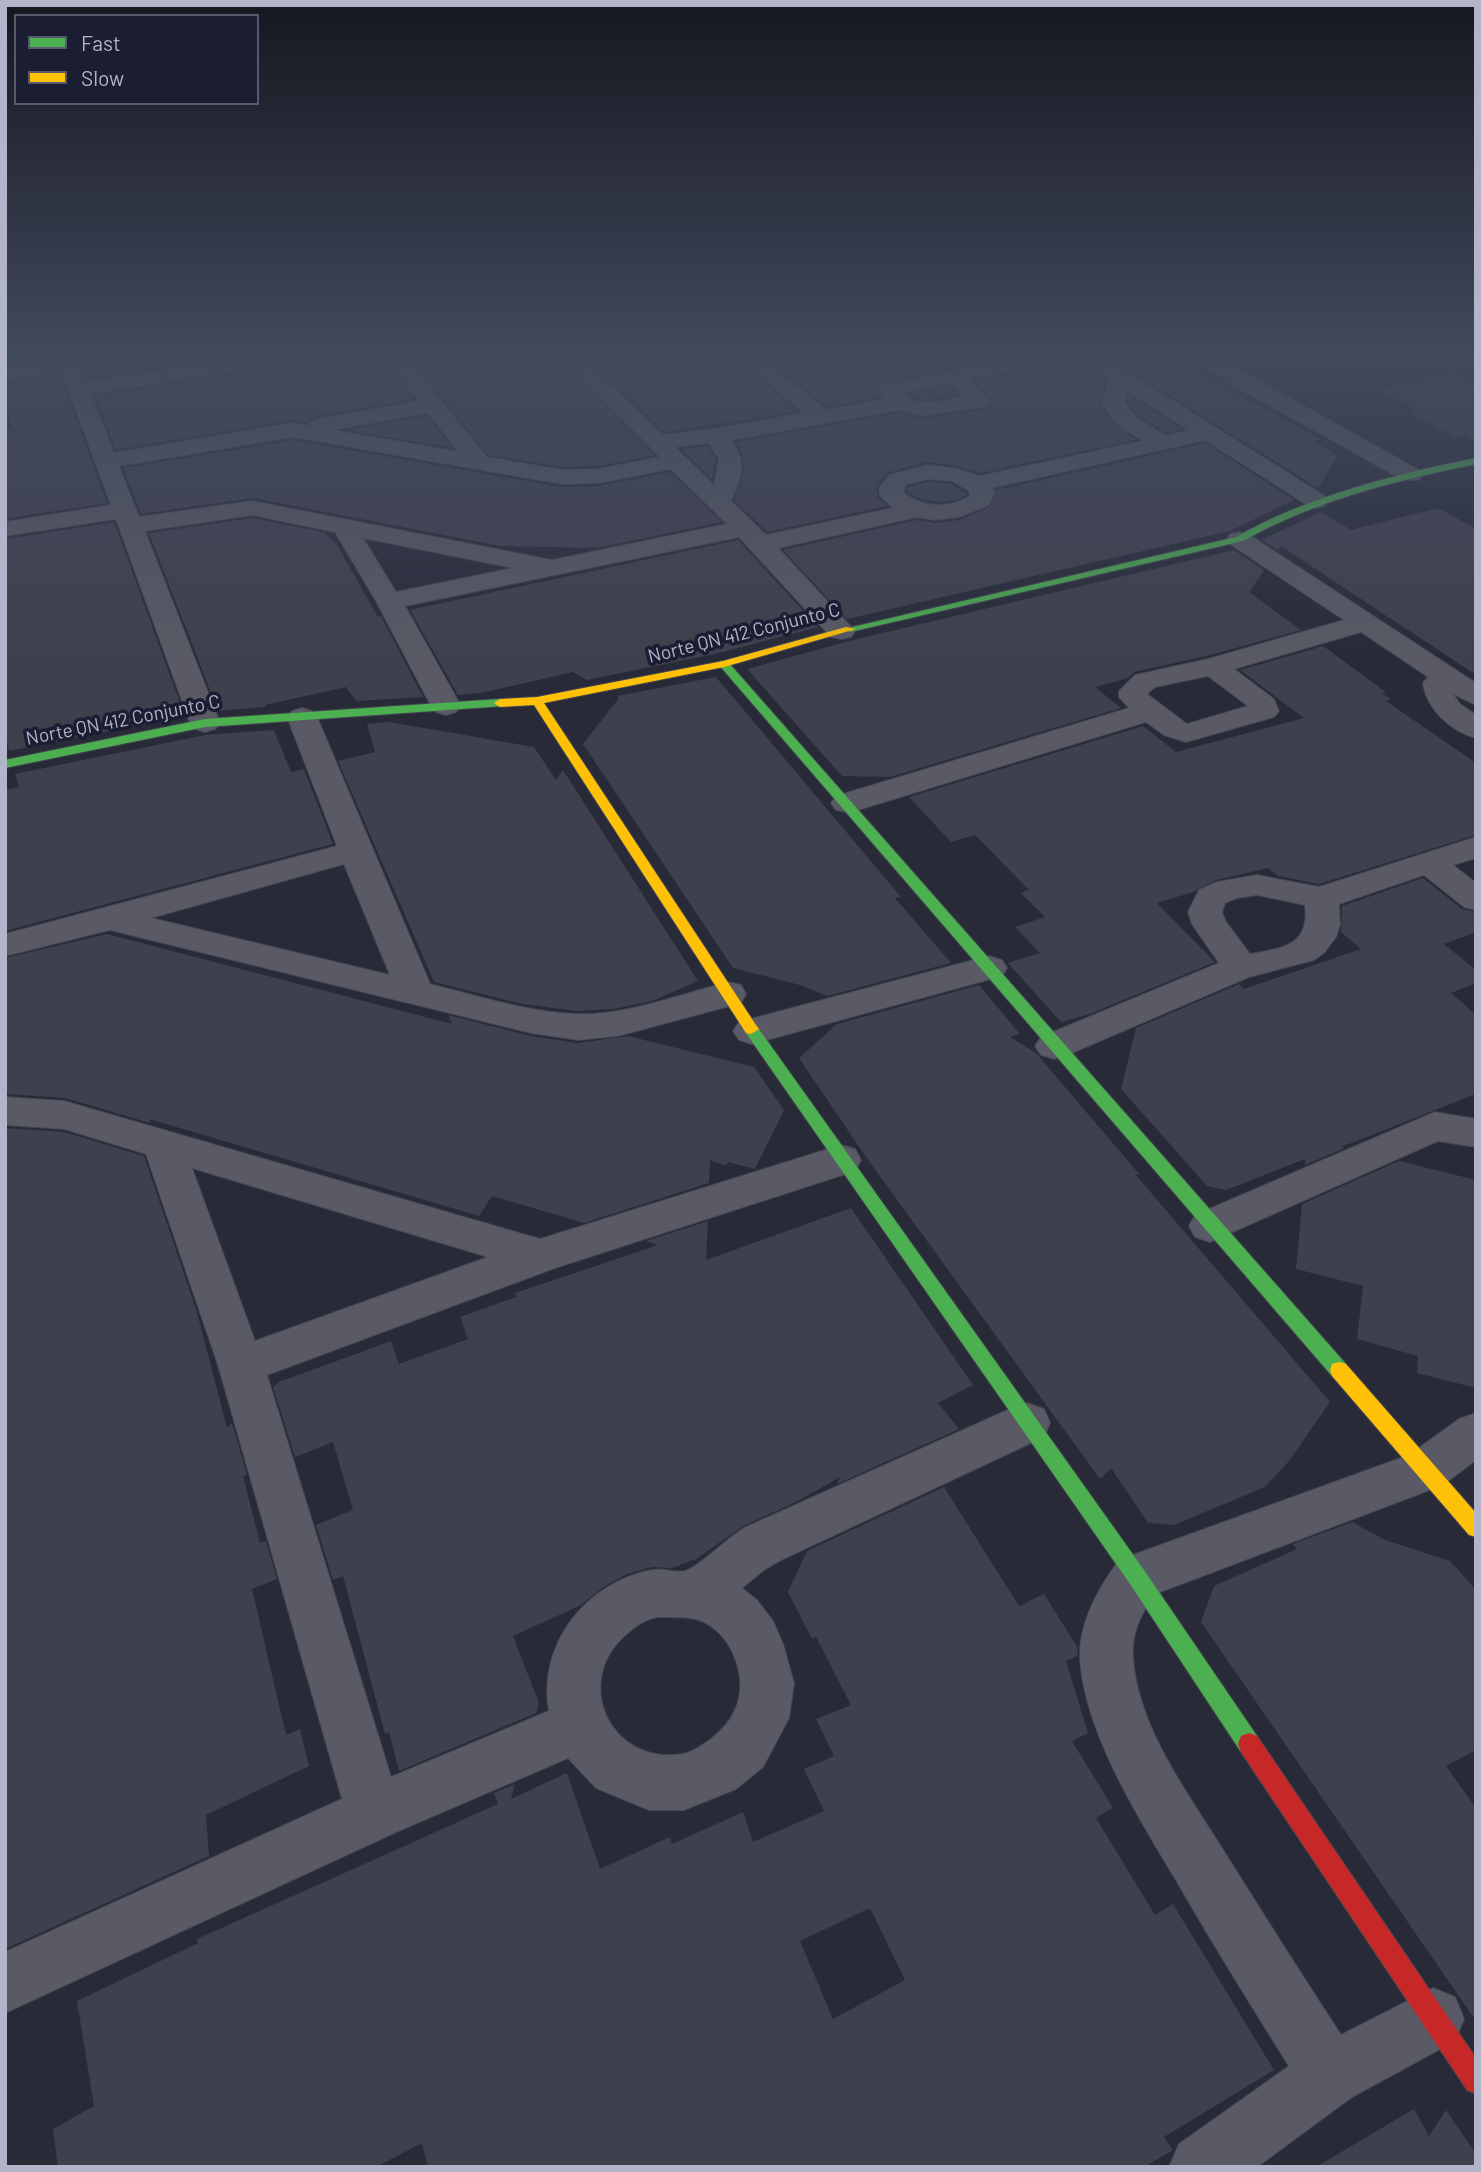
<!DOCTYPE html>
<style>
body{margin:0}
#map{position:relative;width:1481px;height:2172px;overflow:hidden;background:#282a38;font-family:Barlow,sans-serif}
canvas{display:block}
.frame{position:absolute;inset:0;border:7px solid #b2b4c9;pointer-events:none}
.legend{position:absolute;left:14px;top:14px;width:245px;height:91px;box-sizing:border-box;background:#1b1e33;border:2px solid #575a6f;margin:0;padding:9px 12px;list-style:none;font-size:21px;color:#b2b4c9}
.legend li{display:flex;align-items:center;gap:14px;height:35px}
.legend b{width:35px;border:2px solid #575a6f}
</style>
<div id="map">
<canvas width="1481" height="2172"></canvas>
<div class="frame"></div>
<ul class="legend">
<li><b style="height:9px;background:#4caf50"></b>Fast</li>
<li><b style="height:9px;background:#ffc107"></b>Slow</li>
</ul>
</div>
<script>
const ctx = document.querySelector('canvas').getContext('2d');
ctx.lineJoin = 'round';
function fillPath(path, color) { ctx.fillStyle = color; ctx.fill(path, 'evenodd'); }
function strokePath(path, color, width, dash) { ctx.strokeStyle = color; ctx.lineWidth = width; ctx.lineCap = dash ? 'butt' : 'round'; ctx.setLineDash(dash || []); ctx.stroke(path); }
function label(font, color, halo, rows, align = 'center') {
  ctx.font = font + ' Barlow,sans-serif'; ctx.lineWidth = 7; ctx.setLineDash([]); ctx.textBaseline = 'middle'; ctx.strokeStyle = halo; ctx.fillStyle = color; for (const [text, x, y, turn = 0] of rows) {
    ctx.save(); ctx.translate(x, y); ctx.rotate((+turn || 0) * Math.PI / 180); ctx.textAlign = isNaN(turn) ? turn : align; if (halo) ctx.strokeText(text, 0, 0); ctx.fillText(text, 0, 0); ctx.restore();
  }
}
fillPath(new Path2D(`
 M80,358l50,2 88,-2 -129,21z
 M291,358h92l31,41 -96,17 -8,2 -3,5 -14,-3 -177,30 -21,-54 183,-29z
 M410,358h150l95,97 -57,11 -36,1 -74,-12z
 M588,358h148l62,53 -134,21z
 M767,358h233l-113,23 -12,7 5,9 -53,10z
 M1063,358h13l30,23 -6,23 9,16 27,20 -156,33 -22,-7 -31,-4 -40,11 -11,15 2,10 9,8 -120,26 -33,-32 10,-30 -2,-15 -7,-13 164,-29 24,6 64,-10 6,-8 -19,-20 76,-14z
 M1110,358h62l149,82 -6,2 23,14 -20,32z
 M1454,374l22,11v56l-11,-6 -10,2 -46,-25 9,-2 -41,-21z
 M60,375l47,128 -102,16v-89l8,-1 -8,-21v-25z
 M948,386l10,9 -34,5 -15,-6z
 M1129,395l53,34 -16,4 -26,-17 -13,-14z
 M427,416l26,32 -106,-18z
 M293,440l269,47 36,-1 72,-14 52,50 -124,26 -97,-2 -248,-48 -112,16 -18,-46z
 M1205,443l89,57 -64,31 -383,88 -64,-69 134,-30 18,3 24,-3 31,-13 7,-17z
 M708,446l8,14 -4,20 -31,-31z
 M928,482l23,2 16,11 -14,6 -17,1 -15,-3 -14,-7v-5z
 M1438,508l38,21v146l-195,-129 -3,4 -17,-10 60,-28 30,18z
 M252,518l72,14 13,13 41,72 3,-1 42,81 -67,4 -10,-14 -81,18 1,2 -48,4 -69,-178z
 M114,522l71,194 -176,35 -4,-15v-197z
 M738,540l80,87 -99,26 -132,27 -14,-8 -92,21 -23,2 -48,-85z
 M1234,550l30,20 -15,22 52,38 -94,26 -73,16 -6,6 -33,9 26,21 -231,69 -48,-1 -95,-107 102,-28z
 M1323,646l63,46 -4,1 9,6 -5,2 90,62v72l-157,49 -41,-8 -10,-8 -52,12 -23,12 -36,11 58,59 -125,52 -29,8 -53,-59 32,-10 -25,-26 30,-10 -24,-24 8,-3 -54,-55 -24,7 -42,-45 234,-71 33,26 128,-34 -64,-48z
 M716,677l185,220 -6,1 56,65 -124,33 -27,-11 -67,-17 -150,-224 36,-46 -2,-2z
 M389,722l145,25 22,33 7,-10 135,211 -46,20 -38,8 -37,2 -55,-7 -88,-22 -96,-221 37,-9 -8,-28z
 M274,730l17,42 13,-3 29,75 -328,87v-141l14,-3 -4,-13 190,-39z
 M1423,878l39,31 14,3v20l-32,12 32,26v13l-25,10 25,22v79l-135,53 4,1 -40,17v-6l-79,31 -19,-4 -86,-97 15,-61 103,-44 5,5 117,-40 -20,-17 1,-26z
 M107,934l345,90 -4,-9 83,21 47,7 50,-7 126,31 30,43 -29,59 -27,-7 -2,4 -16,-6 -1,23 -125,40 -92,-27 -13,20 -330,-97 1,4 -85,-25 -60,-4v-136z
 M979,985l41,49 -10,3 26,16 104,122 -5,-1 195,228 -41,59 -24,26 -91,38 -26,-2 -37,-55 -11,11 -234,-322 -67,-99 38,-34z
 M5,1128l59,4 80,24 53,156 30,116 5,-5 15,52 -4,1 17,67 6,-2 11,38 -25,10 34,146 14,-6 9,37 -103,49 3,41 -204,93z
 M1399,1161l77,19v208l-59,-15 1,-17 -61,-17 6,-53 -67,-17 6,-65z
 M851,1208l122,177 -35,18 21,26 -122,55 3,-7 -44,25 -51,23 -49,34 -24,9 -20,-1 -25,7 -22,12 -24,19 -68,31 26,67 -3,10 -137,58 -10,-39 -4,2 -42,-158 -10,4 -17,-55 37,-15 -20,-68 -38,15 -22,-70 6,-5 112,-41 8,23 69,-25 -8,-22 56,-20 -1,-4 143,-48 -12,-4 62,-20 -2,39z
 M944,1487l75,119 25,-12 34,54 -1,8 -11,5 22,72 -16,8 41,67 -17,10 59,97 18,-11 101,166 -110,67 9,13 -29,17h-716l-6,-24 -46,24h-318l-5,-38 41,-23 -17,-105 121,-58 -1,-4 301,-135 -4,-11 21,-9 -4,15 56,-26 33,96 70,-32 2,7 71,-32 10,30 71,-31 -20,-42 30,-13 -18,-37 35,-14 -35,-68 -4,2 -24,-47 19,-41zM870,1908l35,72 -72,39 -33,-78z
 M1352,1522l33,18 65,21 26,29v160l-30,16 30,42v213l-275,-399 13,-36 83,-37 -4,-5z
 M1414,2109l15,27 17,-26 30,44v13h-160z`), '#3f404d');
const street = new Path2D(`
 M57,358h20l10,24 150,-24h51l-10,6 -187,30 23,59 179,-30 15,3 3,-5 8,-2 100,-18 -34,-43h21l81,99 75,13 36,-1 62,-12 -98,-99h22l79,77 51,-6 90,-16 -65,-55h23l64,52 59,-11 -8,-9 4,-4 7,-2 127,-26h45l-10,6 -81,15 21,22 -3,5 -8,1 -56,9 -24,-6 -168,30c17,24 11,35 0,61l35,34 127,-27 -13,-12 -1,-8 10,-13 39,-10 30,4 22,7 163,-35 -21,-13 -11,-10 -9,-15 7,-23 -30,-22h25l221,138 4,5 -4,5 -8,2 -8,-2 -104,-66 -213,48 3,4 -6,13 -30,12 -24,3 -18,-3 -139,31 77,83 -4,6 -10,2 -10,-2 -92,-100 -334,69 56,100 -5,6 -10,3 -10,-3 -5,-6 -55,-105 -41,-69 -83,-17 -107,16 75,192 -5,6 -10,3 -10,-3 -5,-6 -74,-204 -111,17v-14l106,-17 -49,-133 -57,8v-12l53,-7zM949,383l14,14c-19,3 -45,13 -60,-4zM1127,391l62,39 -23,6 -28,-18 -14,-15zM428,413l31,39 -127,-22zM293,437l269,47 36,-1 73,-14 56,55 -175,36 -300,-59 -113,16 -20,-51zM709,443l10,16 -5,26 -39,-38zM928,479l24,2 17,10 1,5c-22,13 -46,12 -66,-3l1,-8zM363,538l150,30 -117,24z
 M1194,358h24l201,112 4,5 -4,5h-16l-177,-99z
 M1239,532l9,2 228,149v22l-23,-11 7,10 16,11v23c-24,-6 -50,-29 -53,-55l5,-6 -67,-45 -127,37 40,30 5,12 -5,6 -88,25 -22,-7 -18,-13 -288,88 -11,2 -11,-2 -5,-7 5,-7 293,-88 -10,-11v-6l16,-16 73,-16 136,-39 -114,-76 -3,-5 3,-5zM1208,676l40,30 -61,18 -40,-30 8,-7z
 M302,708l10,3 5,6 113,267c48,12 97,28 147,30 47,2 105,-20 151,-32l13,3 5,9 -5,9 -123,33 -40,4 -47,-7 -421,-103 -105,26v-22l332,-88 -50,-129 5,-6zM344,864l46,111 -239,-57z
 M1476,837v21l-23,7 23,18v27l-12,-3 -40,-32 -85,29 1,21 -4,12 -12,16 -10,7 -65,17 -182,78 -13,4 -13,-4 -6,-9 6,-9 178,-74 -27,-39 -4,-12 11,-22 18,-8 40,-7 62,12zM1257,895l48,10c5,41 -22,43 -55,49l-24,-32 -4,-10 3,-9 12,-5z
 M989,956l13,4 5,8 -5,8 -250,68 -13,-4 -6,-9 6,-9z
 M5,1097l59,4 476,138 301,-94 14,4 6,11 -6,11 -300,97 -288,107 124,402 158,-66c-12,-67 38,-129 103,-141 11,-2 22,3 33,1 13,-3 44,-35 61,-44l264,-118 17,-6 17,6 6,14 -6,14 -263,123 -17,10 -22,18 15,12 16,21 10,23 11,39 -5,35 -26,49 -27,22 -52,21h-35l-53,-22 -28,-30 -174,75 -389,180v-61l337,-153 -124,-434 -72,-211 -82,-25 -59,-4zM192,1168l296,89 -233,84zM657,1617c14,0 35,-1 47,5 30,15 45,59 31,88 -5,12 -14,21 -24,29 -9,6 -17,13 -28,15 -74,12 -113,-75 -54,-122 8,-7 17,-13 28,-15z
 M1435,1112l41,7v28l-38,-6 -228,101 -15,-5 -6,-11 6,-11z
 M1476,1413v47l-33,25 -288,109c-14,20 -24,39 -22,64 5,68 52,131 87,187 40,64 80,127 121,190l92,-47 22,9 9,22 -9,22 -103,56 -95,70h-88l10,-23 110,-78c-39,-62 -77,-123 -113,-186 -37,-61 -93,-151 -96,-223 -1,-35 19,-70 39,-97l290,-105 50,-36z`);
const fast = new Path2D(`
 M1476,458v6c-82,17 -160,36 -233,77l-393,91 -6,-3 392,-92c75,-42 156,-62 240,-79z
 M724,661l4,1 618,702 2,6 -2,6 -7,2 -7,-2 -612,-710v-4z
 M500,699l4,1v6l-299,21 -200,41v-8l200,-41z
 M751,1024l5,1 388,545 113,166 3,8 -3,8 -8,3 -8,-3 -111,-168 -384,-551 -3,-4z`);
const slow = new Path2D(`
 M1463,358l13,1v6l-12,-5z
 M846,627l10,2 -132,38 -180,36 212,322 3,4 -8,5 -5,-1 -212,-328 -34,2 -6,-4 6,-4 37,-2 186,-36z
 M1339,1362l7,2 130,149v24l-7,-2 -137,-159 -2,-6 2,-6z`);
const jam = new Path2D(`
 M1249,1733l8,3 219,322v36l-9,-4 -226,-338 -3,-8 3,-8z`);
strokePath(street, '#43454f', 2);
strokePath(fast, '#434551', 2);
strokePath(slow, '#434551', 2);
strokePath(jam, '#434551', 2);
fillPath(street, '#595a65');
fillPath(fast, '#4caf50');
fillPath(slow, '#ffc107');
fillPath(jam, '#c62828');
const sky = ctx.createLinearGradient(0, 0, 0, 662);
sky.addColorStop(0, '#16171f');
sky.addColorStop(0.54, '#424a5e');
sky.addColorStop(1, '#424a5e00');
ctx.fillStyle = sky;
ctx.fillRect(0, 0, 1481, 662);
label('19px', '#b2b4c9', '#1b1e33', [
 ["Norte QN 412 Conjunto C",744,633,-14],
 ["Norte QN 412 Conjunto C",123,720,-11]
]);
</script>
